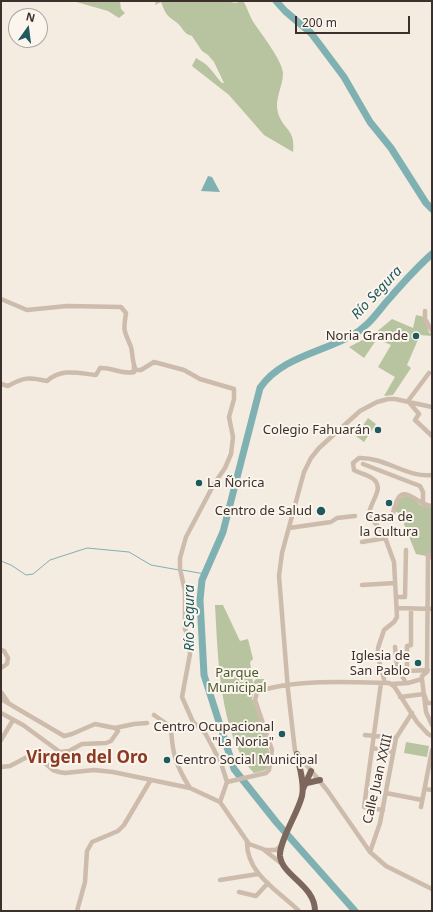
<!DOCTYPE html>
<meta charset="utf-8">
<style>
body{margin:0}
#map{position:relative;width:433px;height:912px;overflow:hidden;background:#f4ebe1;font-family:"Noto Sans",sans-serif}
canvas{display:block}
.frame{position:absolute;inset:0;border:2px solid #3b302b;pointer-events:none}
.north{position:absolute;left:8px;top:8px;width:40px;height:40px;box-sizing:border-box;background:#fbf5ee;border:1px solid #aea6a0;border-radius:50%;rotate:14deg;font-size:11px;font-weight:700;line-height:16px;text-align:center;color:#3b302b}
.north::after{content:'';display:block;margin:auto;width:14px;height:18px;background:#1f5a5e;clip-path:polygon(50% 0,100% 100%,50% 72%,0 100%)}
.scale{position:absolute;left:295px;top:16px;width:115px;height:18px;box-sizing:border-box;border:2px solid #3b302b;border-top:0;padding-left:5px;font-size:12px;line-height:14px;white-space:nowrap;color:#3b302b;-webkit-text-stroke:3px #fbf5ee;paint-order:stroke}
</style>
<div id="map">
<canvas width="433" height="912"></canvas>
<div class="frame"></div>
<div class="north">N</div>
<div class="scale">200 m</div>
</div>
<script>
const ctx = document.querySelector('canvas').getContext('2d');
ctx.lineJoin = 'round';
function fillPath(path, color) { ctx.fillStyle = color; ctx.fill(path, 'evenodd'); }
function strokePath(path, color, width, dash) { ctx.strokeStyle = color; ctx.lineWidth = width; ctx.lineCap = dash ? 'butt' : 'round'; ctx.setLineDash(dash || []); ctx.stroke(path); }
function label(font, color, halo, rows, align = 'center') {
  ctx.font = font + ' "Noto Sans",sans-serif'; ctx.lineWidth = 4; ctx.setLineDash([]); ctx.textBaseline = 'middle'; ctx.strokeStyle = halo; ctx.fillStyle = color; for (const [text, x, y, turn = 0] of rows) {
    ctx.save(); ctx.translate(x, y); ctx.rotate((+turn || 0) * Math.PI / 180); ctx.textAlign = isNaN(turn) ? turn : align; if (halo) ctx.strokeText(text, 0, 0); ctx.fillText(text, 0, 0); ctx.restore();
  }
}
fillPath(new Path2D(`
 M73,1h47l1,8 4,4 -6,5 -11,-7z
 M156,1h71l8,2 8,-2c5,7 6,15 11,22 8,12 28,37 29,50 0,14 -9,26 -5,40 5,17 18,16 15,39l-29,-17 -35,-40 -37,-29 4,-8c16,9 15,13 26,25h2l-10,-21 -6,-7 -6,-4 -10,-15c-9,-2 -9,-9 -16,-14 -11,-8 -10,-8 -15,-20l-6,3z
 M416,315l9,2 4,16h3v3l-12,-1 -13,30 4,3 -18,27 -9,1 11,-19 -17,-10 13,-22 -14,-6 -13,19 -15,-11 25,-13 18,-15 21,9z
 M368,418l8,6 -12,18 -8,-6z
 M407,495l5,2 7,7 12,4 1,2v47l-16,-3 -16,-40 -5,-3 4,-12z
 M215,605h8l17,36 8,-2 5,20 -3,3 3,21 3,-4h8l1,7 -11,5 -2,7c6,18 25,56 14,72l-12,3c-35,-37 -36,-119 -39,-168z
 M406,742l23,4 -2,11 -23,-4z`), '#b8c4a0');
fillPath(new Path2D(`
 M208,176l4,1 8,15 -19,-1z`), '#7fb0b2');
strokePath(new Path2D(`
 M1,561l10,4 15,10 7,-1 17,-14 37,-12 42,4 22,13 28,5
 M182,570l23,4`), '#7fb0b2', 1);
strokePath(new Path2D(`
 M276,1l9,10 26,22 33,44 26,45 21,26 35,55 6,6
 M355,911l-78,-88 -43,-54 -30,-94 -4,-75 2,-20 21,-48 37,-144c20,-30 62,-36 91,-52 17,-9 25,-22 37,-36 14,-16 28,-32 44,-46`), '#7fb0b2', 7);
strokePath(new Path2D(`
 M1,299l26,11 40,-4 54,1 5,6c-3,20 -2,16 5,34 2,7 1,16 5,23h5l13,-8 30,8 16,9 34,10v10l-5,18 4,20 -2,17 -6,14 -11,16 -28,53 -6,21v11l5,22v38l4,9 1,16 -8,43 11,25 12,11 6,11 10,19 6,19
 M425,311v8l7,12
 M429,373l-21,28 11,13 -4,6 17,16
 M1,384l7,2c16,-9 21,-9 39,-5 15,-13 30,-8 49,-6l4,-7c11,-1 23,7 34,4v-6
 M432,407l-37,-8h-7l-11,3 -17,9 -41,37 -8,10 -7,14 -22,81 -3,23 9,114 7,61 32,39 43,62 16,14 46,23
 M363,464l57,22 3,6v13
 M393,513c8,-37 21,-8 39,-7
 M289,528l42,-6 6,-4 18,-2
 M362,542l24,-4
 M427,555l5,-2
 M362,585l33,-2
 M396,597h9l1,-47
 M397,608l35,1
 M411,609v36l-4,1v23l1,2 20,-1
 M395,647l2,20 9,16
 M1,650l3,1 4,7 -1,6 -6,4
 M427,672l1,-115h4
 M427,672l-5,4v3l4,33 6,13
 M381,683l-17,124 19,3
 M385,683l-7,-26v-9l6,-18 10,-8 3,-5 -3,-55 -11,-30 -14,-16c-1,-13 18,-28 3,-38 -6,-4 -13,-5 -18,-8l-1,-7 6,-5c26,-1 48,20 73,17
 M391,684l17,-1 14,-4
 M1,692l7,10
 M400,697l24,-3 3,9h5
 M1,699l63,37 8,-2 23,-10 20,4 19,-4 13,-1
 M1,713l22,12 37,27 9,-1 13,-7 24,-1 5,-2 7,-10 -3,-3
 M154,715l17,12c1,26 5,39 19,61
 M365,735l31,3
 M1,740l12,-20
 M372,748l21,4
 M1,767l9,-1 21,-11 6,1 16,14 6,2 6,1 29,-3 19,2 77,16 30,14 29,42 14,5 19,15
 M227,782l39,-9 3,-3 3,-20 -17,-50 2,-8c35,-13 93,-10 132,-9l5,3 23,36 11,12 4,2
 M425,789l7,1
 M386,793l36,7
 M220,802l7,-20
 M421,807l11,-57
 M247,841c-1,33 32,50 52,70
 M265,850h11l6,-5
 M370,852l10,-29 16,-85 16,-25
 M220,880l38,-6
 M239,892l17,4 12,-13
 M77,911l8,-29 2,-31 5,-9 26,-11 6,-6 26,-44`), '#cdbbac', 4.5);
strokePath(new Path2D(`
 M297,754c2,13 8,29 5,42 -4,17 -23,45 -22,60 2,20 35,29 35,55
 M307,783l13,-3
 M303,789l8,-18`), '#7d675c', 6);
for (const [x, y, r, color] of [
 [416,336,4,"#1f5a5e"],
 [378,430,4,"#1f5a5e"],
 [199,483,4,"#1f5a5e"],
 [389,503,4,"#1f5a5e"],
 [321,511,5,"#1f5a5e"],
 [418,663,4,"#1f5a5e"],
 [282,734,4,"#1f5a5e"],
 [167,760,4,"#1f5a5e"]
]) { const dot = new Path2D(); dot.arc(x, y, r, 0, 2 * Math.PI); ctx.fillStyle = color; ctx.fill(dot); strokePath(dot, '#fbf5ee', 1.5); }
label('13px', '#3b302b', '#fbf5ee', [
 ["Noria Grande",408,336],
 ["Colegio Fahuarán",370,430],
 ["La Ñorica",207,483,"left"],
 ["Centro de Salud",312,511],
 ["Casa de",389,517,"center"],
 ["la Cultura",389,532,"center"],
 ["Iglesia de",410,656],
 ["San Pablo",410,671],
 ["Centro Ocupacional",274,727],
 ["\"La Noria\"",274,742],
 ["Centro Social Municipal",175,760,"left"]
], 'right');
label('13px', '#4a5a2e', '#fbf5ee', [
 ["Parque",237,673],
 ["Municipal",237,688]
]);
label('13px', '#3b302b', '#fbf5ee', [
 ["Calle Juan XXIII",378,779,-77]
]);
label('italic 14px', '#1f5a5e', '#fbf5ee', [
 ["Río Segura",377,293,-47],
 ["Río Segura",190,618,-90]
]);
label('bold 17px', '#8c3b22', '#fbf5ee', [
 ["Virgen del Oro",87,758]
]);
</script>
